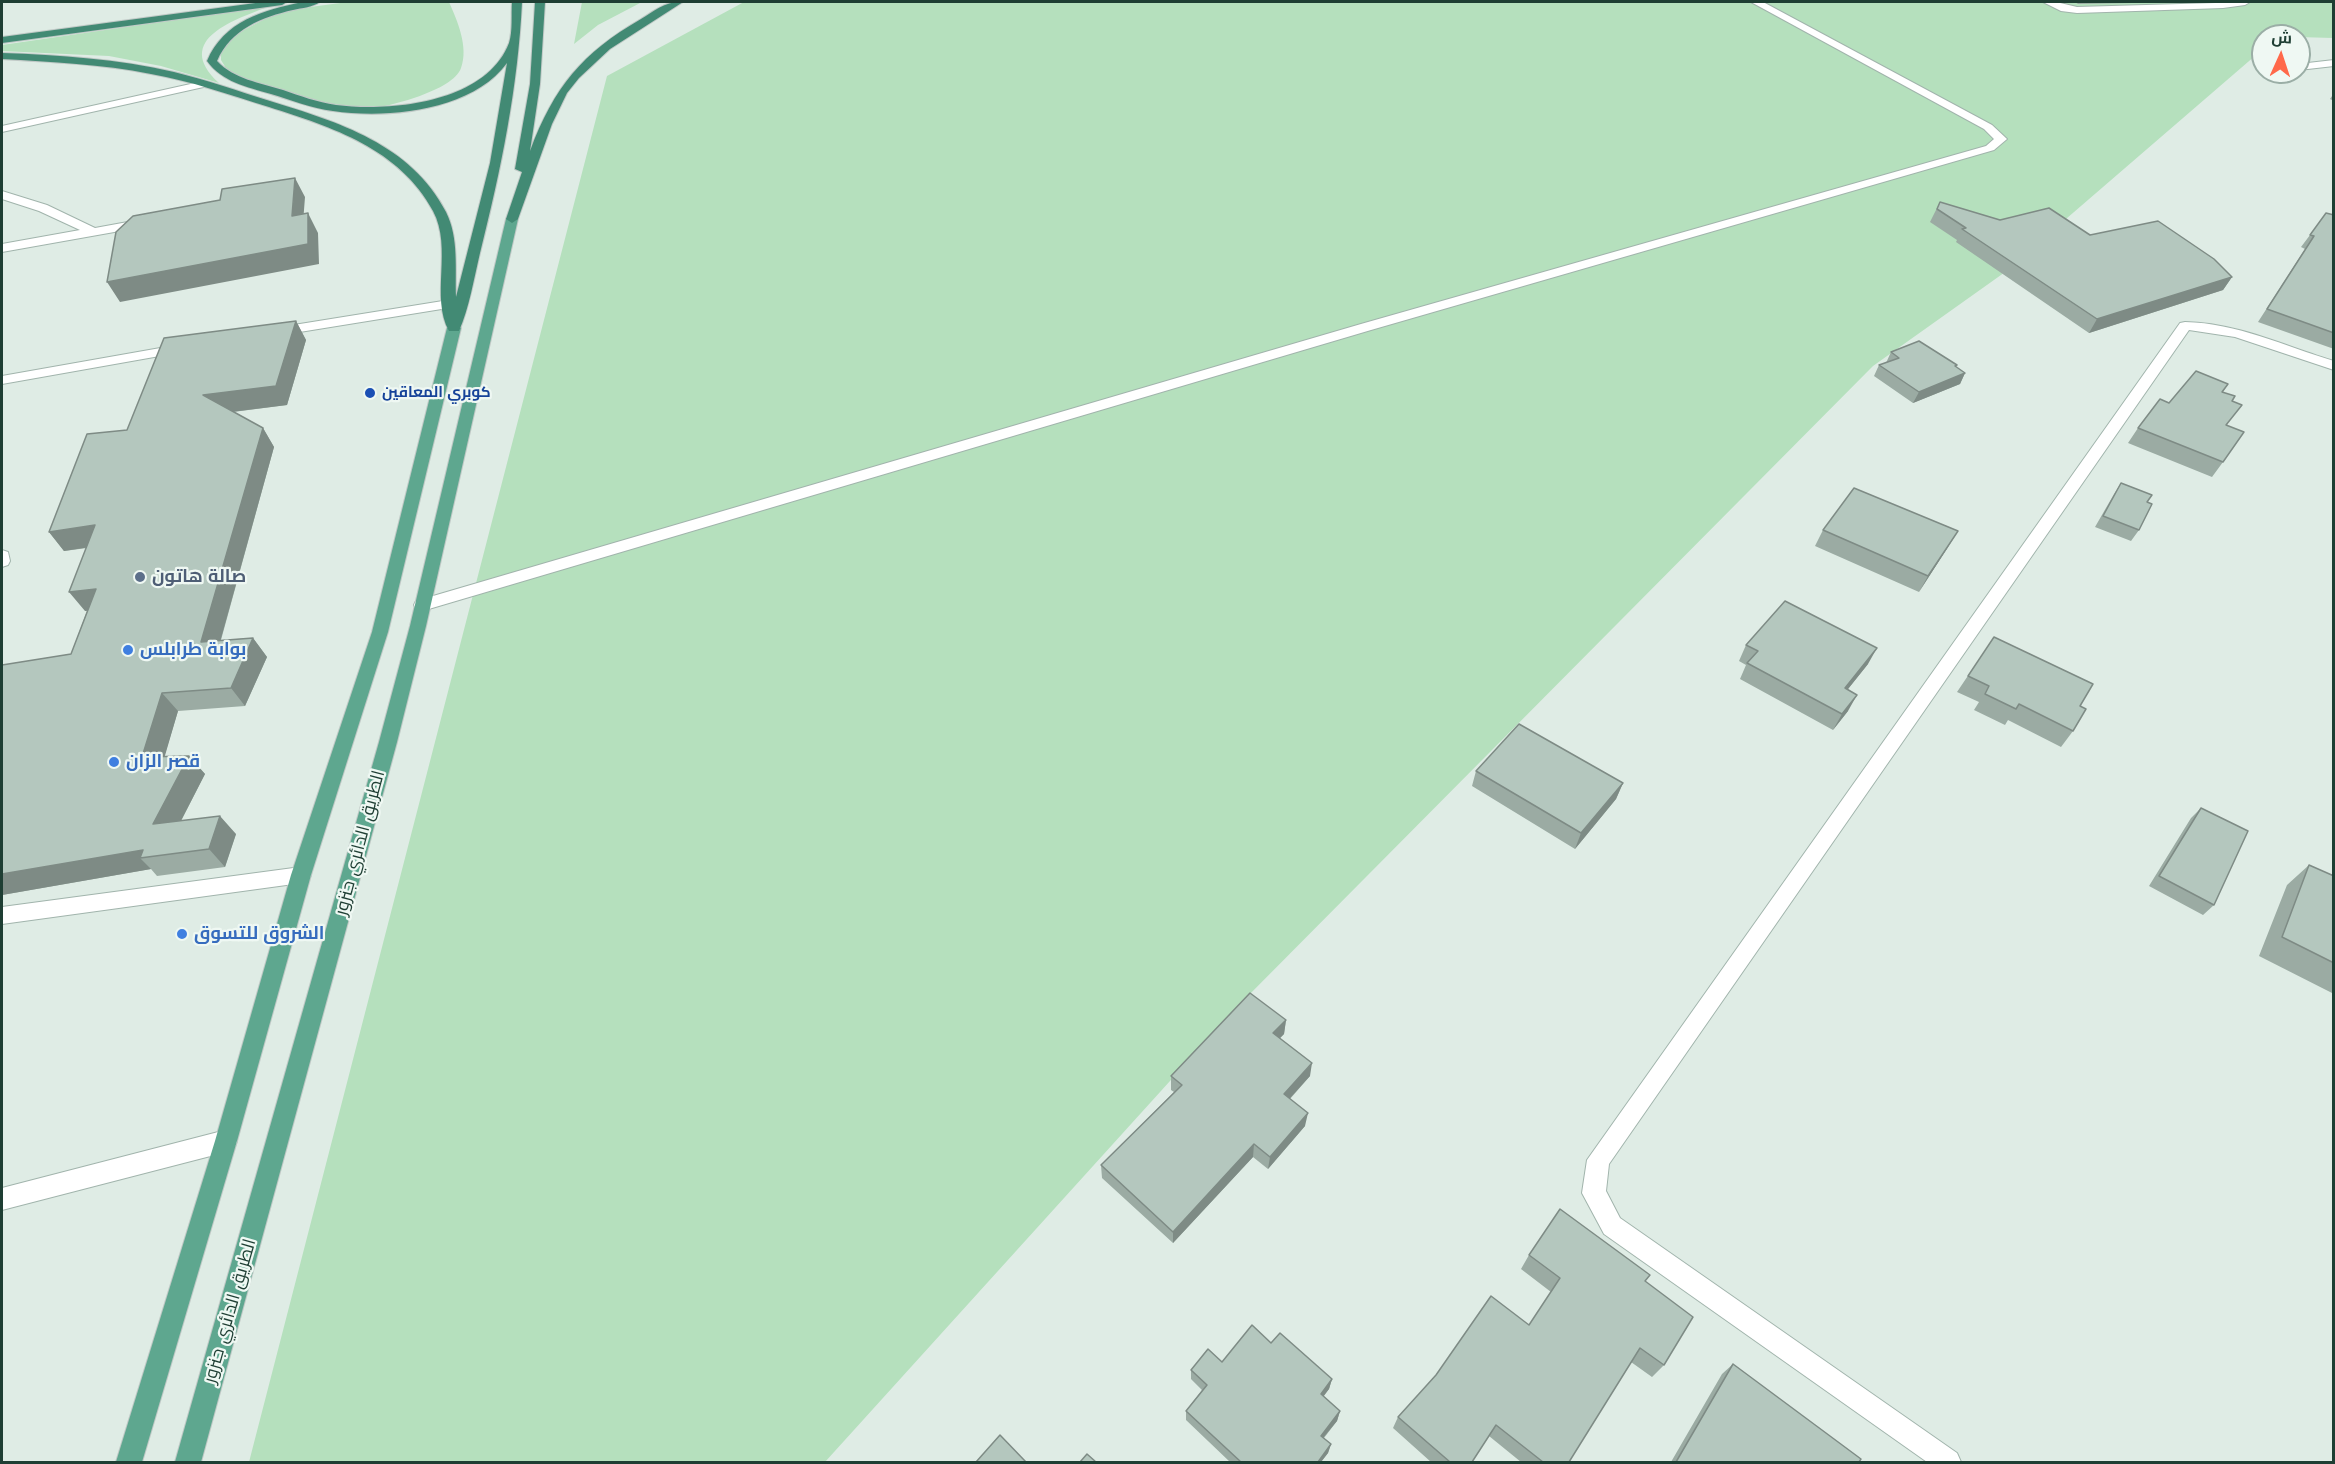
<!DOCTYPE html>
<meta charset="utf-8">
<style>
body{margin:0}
#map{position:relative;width:2335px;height:1464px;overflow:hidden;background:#dfece5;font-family:"Work Sans",Cairo,sans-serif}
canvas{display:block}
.frame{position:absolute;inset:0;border:3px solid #1e3e33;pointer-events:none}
.north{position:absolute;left:2251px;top:24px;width:60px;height:60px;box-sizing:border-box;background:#eff8f3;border:2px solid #9baea6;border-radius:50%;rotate:3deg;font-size:16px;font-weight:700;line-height:24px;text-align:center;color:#1e3e33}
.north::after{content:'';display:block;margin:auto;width:21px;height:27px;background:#ff694a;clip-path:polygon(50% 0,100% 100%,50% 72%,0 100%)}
</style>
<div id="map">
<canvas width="2335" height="1464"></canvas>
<div class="frame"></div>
<div class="north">ش</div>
</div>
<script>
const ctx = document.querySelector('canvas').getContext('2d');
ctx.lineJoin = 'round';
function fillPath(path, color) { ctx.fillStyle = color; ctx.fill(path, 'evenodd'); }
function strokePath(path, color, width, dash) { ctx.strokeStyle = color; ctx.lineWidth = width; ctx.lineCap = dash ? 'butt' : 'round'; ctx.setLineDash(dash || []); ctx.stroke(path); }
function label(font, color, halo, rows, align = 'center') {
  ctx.font = font + ' "Work Sans",Cairo,sans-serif'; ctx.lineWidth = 4.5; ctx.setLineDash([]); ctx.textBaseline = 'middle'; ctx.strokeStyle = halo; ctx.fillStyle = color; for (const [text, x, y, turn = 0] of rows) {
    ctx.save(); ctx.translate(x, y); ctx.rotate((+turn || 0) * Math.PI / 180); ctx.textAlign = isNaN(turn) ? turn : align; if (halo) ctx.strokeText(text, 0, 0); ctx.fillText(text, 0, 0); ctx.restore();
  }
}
fillPath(new Path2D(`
 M348,2h101c8,18 20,45 12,66 -8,23 -72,38 -94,42 -10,1 -23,0 -33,-2 -34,-6 -68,-20 -102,-30l-11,-18v-18l59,-31z
 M582,2h60l-44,23 -24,19z
 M744,2h1589v36l-70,-2v13l-262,226 -128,91 -636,641 -412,455h-576l358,-1386z
 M270,6c-33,13 -99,33 -51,77l-58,-17 -52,-10 -107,-5v-6z`), '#b5e0bd');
const service = new Path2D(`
 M1751,2h12l229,123 15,14 -13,11 -623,180 -949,281 -6,-2 -2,-4 2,-4 945,-277 625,-178 8,-7 -10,-10z
 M2043,2h13l21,5 173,-5 -5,3 -22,3 -146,5 -16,-2z`);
const minor = new Path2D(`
 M2334,60v6l-35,4v-6z
 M204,81l5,3 -1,2 -206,46v-6z
 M2,191l45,14 48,23 49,-9 6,4 -2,3 -146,26v-8l78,-14 -41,-19 -37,-12z
 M449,300l5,1 2,3 -2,3 -179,29 -7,-4 7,-4z
 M2185,322c52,1 99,24 149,39v9l-99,-33 -46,-7 -580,834 -3,27 14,27 337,235 4,9h-34l-323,-228 -22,-41 5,-33 593,-837z
 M183,344l5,1 2,3 -2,3 -186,33v-8z
 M2,550l6,2 2,9 -2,4 -6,2z
 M301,867l7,2 3,6 -3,6 -7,2 -299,41v-17z
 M226,1130l8,3 3,8 -3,8 -8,3 -224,58v-22z`);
const primary = new Path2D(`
 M512,215l6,4 -92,407 -29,116 -196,720h-26l204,-720 31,-116 96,-407z
 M454,324l7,4 -73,304 -77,243 -74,266 -95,321h-26l99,-321 76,-266 81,-243 75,-304z`);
const trunk = new Path2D(`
 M263,2h24l-5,3 -280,38v-6z
 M303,2h17c-7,5 -18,6 -27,8 -31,7 -62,19 -76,51 17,18 43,22 66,29 17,6 34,12 53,15 54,7 150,-2 173,-62 4,-12 2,-29 3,-41h10c-4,85 -21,168 -42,251 -6,25 -11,56 -21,78h-10c-19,-34 4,-83 -16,-120 -33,-62 -101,-84 -164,-104 -39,-12 -78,-26 -118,-33 -50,-10 -99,-12 -149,-15v-6c58,2 116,6 172,19 33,8 64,19 96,29 68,21 141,43 176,111 13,26 9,57 10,85l34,-134 17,-100c-35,48 -120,56 -174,48 -22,-3 -42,-11 -62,-17 -24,-7 -49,-12 -64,-33 17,-40 56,-51 96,-59z
 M535,2h10l-5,82 -10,67c24,-64 52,-98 111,-132 13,-8 27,-19 42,-17l-73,47 -31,29 -12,15 -15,31 -34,95 -6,4 -6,-4 16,-47 -7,-3 15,-85z`);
strokePath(service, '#a1b4ac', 2);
strokePath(minor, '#a1b4ac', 2);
strokePath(primary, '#c0c9c6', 2);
strokePath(trunk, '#c0c9c6', 2);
fillPath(service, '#fff');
fillPath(minor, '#fff');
fillPath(primary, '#5ea78f');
fillPath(trunk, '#428a74');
fillPath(new Path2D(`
 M2075,2h111l-108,2z
 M2334,93v8l-4,-2z
 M1940,202l60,18 90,15 142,42 -9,13 -134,43 -133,-91 1,-2 -27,-18z
 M2334,215v134l-76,-27 47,-73 -4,-2 9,-12z
 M296,321l10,19 -19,65 -54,7 30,16 11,19 -53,193 32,-2 14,19 -22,49 -67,5 -14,46 25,-1 16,18 -24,47 55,13 -11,33 -68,9 -6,-7 -149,26v-230l69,-11 16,-43h-2l2,-63 -23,3 -15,-19 78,-102z
 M1891,352l65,15 9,6 -5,11 -47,19 -39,-27 5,-11 7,-2z
 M2228,384l-5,8 9,9 -5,24 -4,37 -11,15 -84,-34 10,-15 31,-25z
 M2121,483l26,19 -8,28 -8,11 -36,-14 19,-33z
 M1823,530l125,17 -29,45 -104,-46z
 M1994,637l86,69 -7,25 -12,16 -53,-27 -3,5 -31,-15 5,-8 -22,-10z
 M1746,645l122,19 -20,25v22l-15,19 -93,-51 6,-14 -7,-4z
 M1476,771l147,12 -7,16 -41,50 -103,-63z
 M2201,808l13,97 -11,10 -54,-29 42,-68z
 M2309,865l25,11v118l-75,-38 28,-71z
 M1286,1020l-2,14 -4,4 30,38 -20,23 15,27 -37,43 -15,-12 -80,86 -71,-65 -1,-13 73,-73 -3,-2v-14z
 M1529,1255l116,26 19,84 -12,12 -21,-15 -62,100h-48l-32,-26 -17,26h-41l-38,-34 5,-11 131,-92 22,-33 -30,-23z
 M1271,1343l61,36 -3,10 -6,7 17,15 -3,10 -13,17 7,6 -3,9 -7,9h-91l-44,-42v-9l16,-21 -11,-11v-9l31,-8z
 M1733,1364l126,98h-188l51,-88z`), '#9baba3');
fillPath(new Path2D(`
 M295,178l10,19 -3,39 -10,-20z
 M308,213l10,20 1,31 -199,38 -13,-20z
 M2232,277l-9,13 -134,43 8,-14z
 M296,321l10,19 -19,65 -72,9 -12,-19z
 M1965,373l-5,11 -47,19 6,-11z
 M263,428l11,19 -59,213 -14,-18z
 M95,525l15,19 -46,7 -15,-19z
 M1958,531l-10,16 -29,45 9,-16z
 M96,589l15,18 -26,4 -16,-19z
 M253,638l14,19 -22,49 -14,-18z
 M1877,648l-9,16 -32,40 9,-16z
 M162,693l16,18 -19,65 -17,-19z
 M1857,695l-9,16 -15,19 9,-16z
 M189,756l16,18 -35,68 -17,-18z
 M1623,783l-7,16 -41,50 6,-16z
 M220,816l16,18 -11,33 -16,-18z
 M143,850l-3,8 11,11 -149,26v-21z
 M1286,1020l-2,14 -13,13 2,-14z
 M1312,1063l-2,13 -28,31 2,-13z
 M1308,1113l-3,13 -37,43 2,-12z
 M1254,1144l-1,13 -80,86v-11z
 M1332,1379l-3,10 -11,15 3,-10z
 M1340,1411l-3,10 -19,23 3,-8z
 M1331,1444l-3,9 -7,9h-3z`), '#7e8b85');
const building = new Path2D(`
 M295,178l-3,38 16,-3v31l-201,38 9,-50 17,-16 87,-16 2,-11z
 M1940,202l60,18 49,-12 41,27 68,-14 56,38 18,18 -135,42 -135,-90 4,-1 -29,-19z
 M2326,213l8,2v118l-67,-24 47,-73 -4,-1z
 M296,321l-20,65 -73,9 60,33 -62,214 52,-4 -22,50 -69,5 -20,64 47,-1 -36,68 67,-8 -11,33 -69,9 3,-8 -141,24v-209l69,-11 25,-65 -27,3 26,-67 -46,7 38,-98 40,-4 37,-92z
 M1919,341l38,24 -2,1 10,7 -46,19 -40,-27 20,-7 -8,-6z
 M2196,371l32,13 -6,8 13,4 -3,5 10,4 -16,20 18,7 -21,30 -85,-34 22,-29 9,4z
 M2121,483l31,12 -5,7 5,2 -13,26 -36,-14z
 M1854,488l104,43 -30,45 -105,-46z
 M1785,601l92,47 -32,40 12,7 -15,19 -95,-51 11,-12 -12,-6z
 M1994,637l99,47 -13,22 6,3 -13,22 -54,-27 -3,5 -31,-15 4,-8 -21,-10z
 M1519,724l104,59 -42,50 -105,-62z
 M2201,808l47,23 -34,74 -55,-29z
 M2309,865l25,11v87l-52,-26z
 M1250,993l36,27 -13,13 39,30 -28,31 24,19 -38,44 -16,-13 -81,88 -72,-67 81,-80 -11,-9z
 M1560,1209l90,66 -5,6 48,36 -29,48 -24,-17 -71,114h-26l-47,-37 -24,37h-22l-52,-45 38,-42 55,-79 38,29 31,-47 -31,-23z
 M1252,1325l19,18 9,-10 52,46 -11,15 19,17 -19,25 10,8 -13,18h-77l-55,-51 21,-26 -16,-15 17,-21 14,13z
 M1733,1364l128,95 -2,3h-183z
 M1000,1435l26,27h-50z
 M1087,1454l9,8h-16z`);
fillPath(building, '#b4c7be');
strokePath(building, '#7e8b85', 1.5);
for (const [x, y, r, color] of [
 [370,393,6,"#1a4fb4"],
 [140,577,6,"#5c6f8a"],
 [128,650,6,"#3f7fe0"],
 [114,762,6,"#3f7fe0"],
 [182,934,6,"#3f7fe0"]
]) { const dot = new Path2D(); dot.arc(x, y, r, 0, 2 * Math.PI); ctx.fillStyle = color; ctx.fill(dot); strokePath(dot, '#eff8f3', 2); }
label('bold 15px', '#164399', '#eff8f3', [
 ["كوبري المعاقين",382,393]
], 'left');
label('bold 18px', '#4e5e75', '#eff8f3', [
 ["صالة هاتون",152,577]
], 'left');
label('bold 18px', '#366cbe', '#eff8f3', [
 ["بوابة طرابلس",140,650],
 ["قصر الزان",126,762],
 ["الشروق للتسوق",194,934]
], 'left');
label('18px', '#1e3e33', '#eff8f3', [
 ["الطريق الدائري جنزور",360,843,-75],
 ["الطريق الدائري جنزور",230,1311,-74]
]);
</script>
